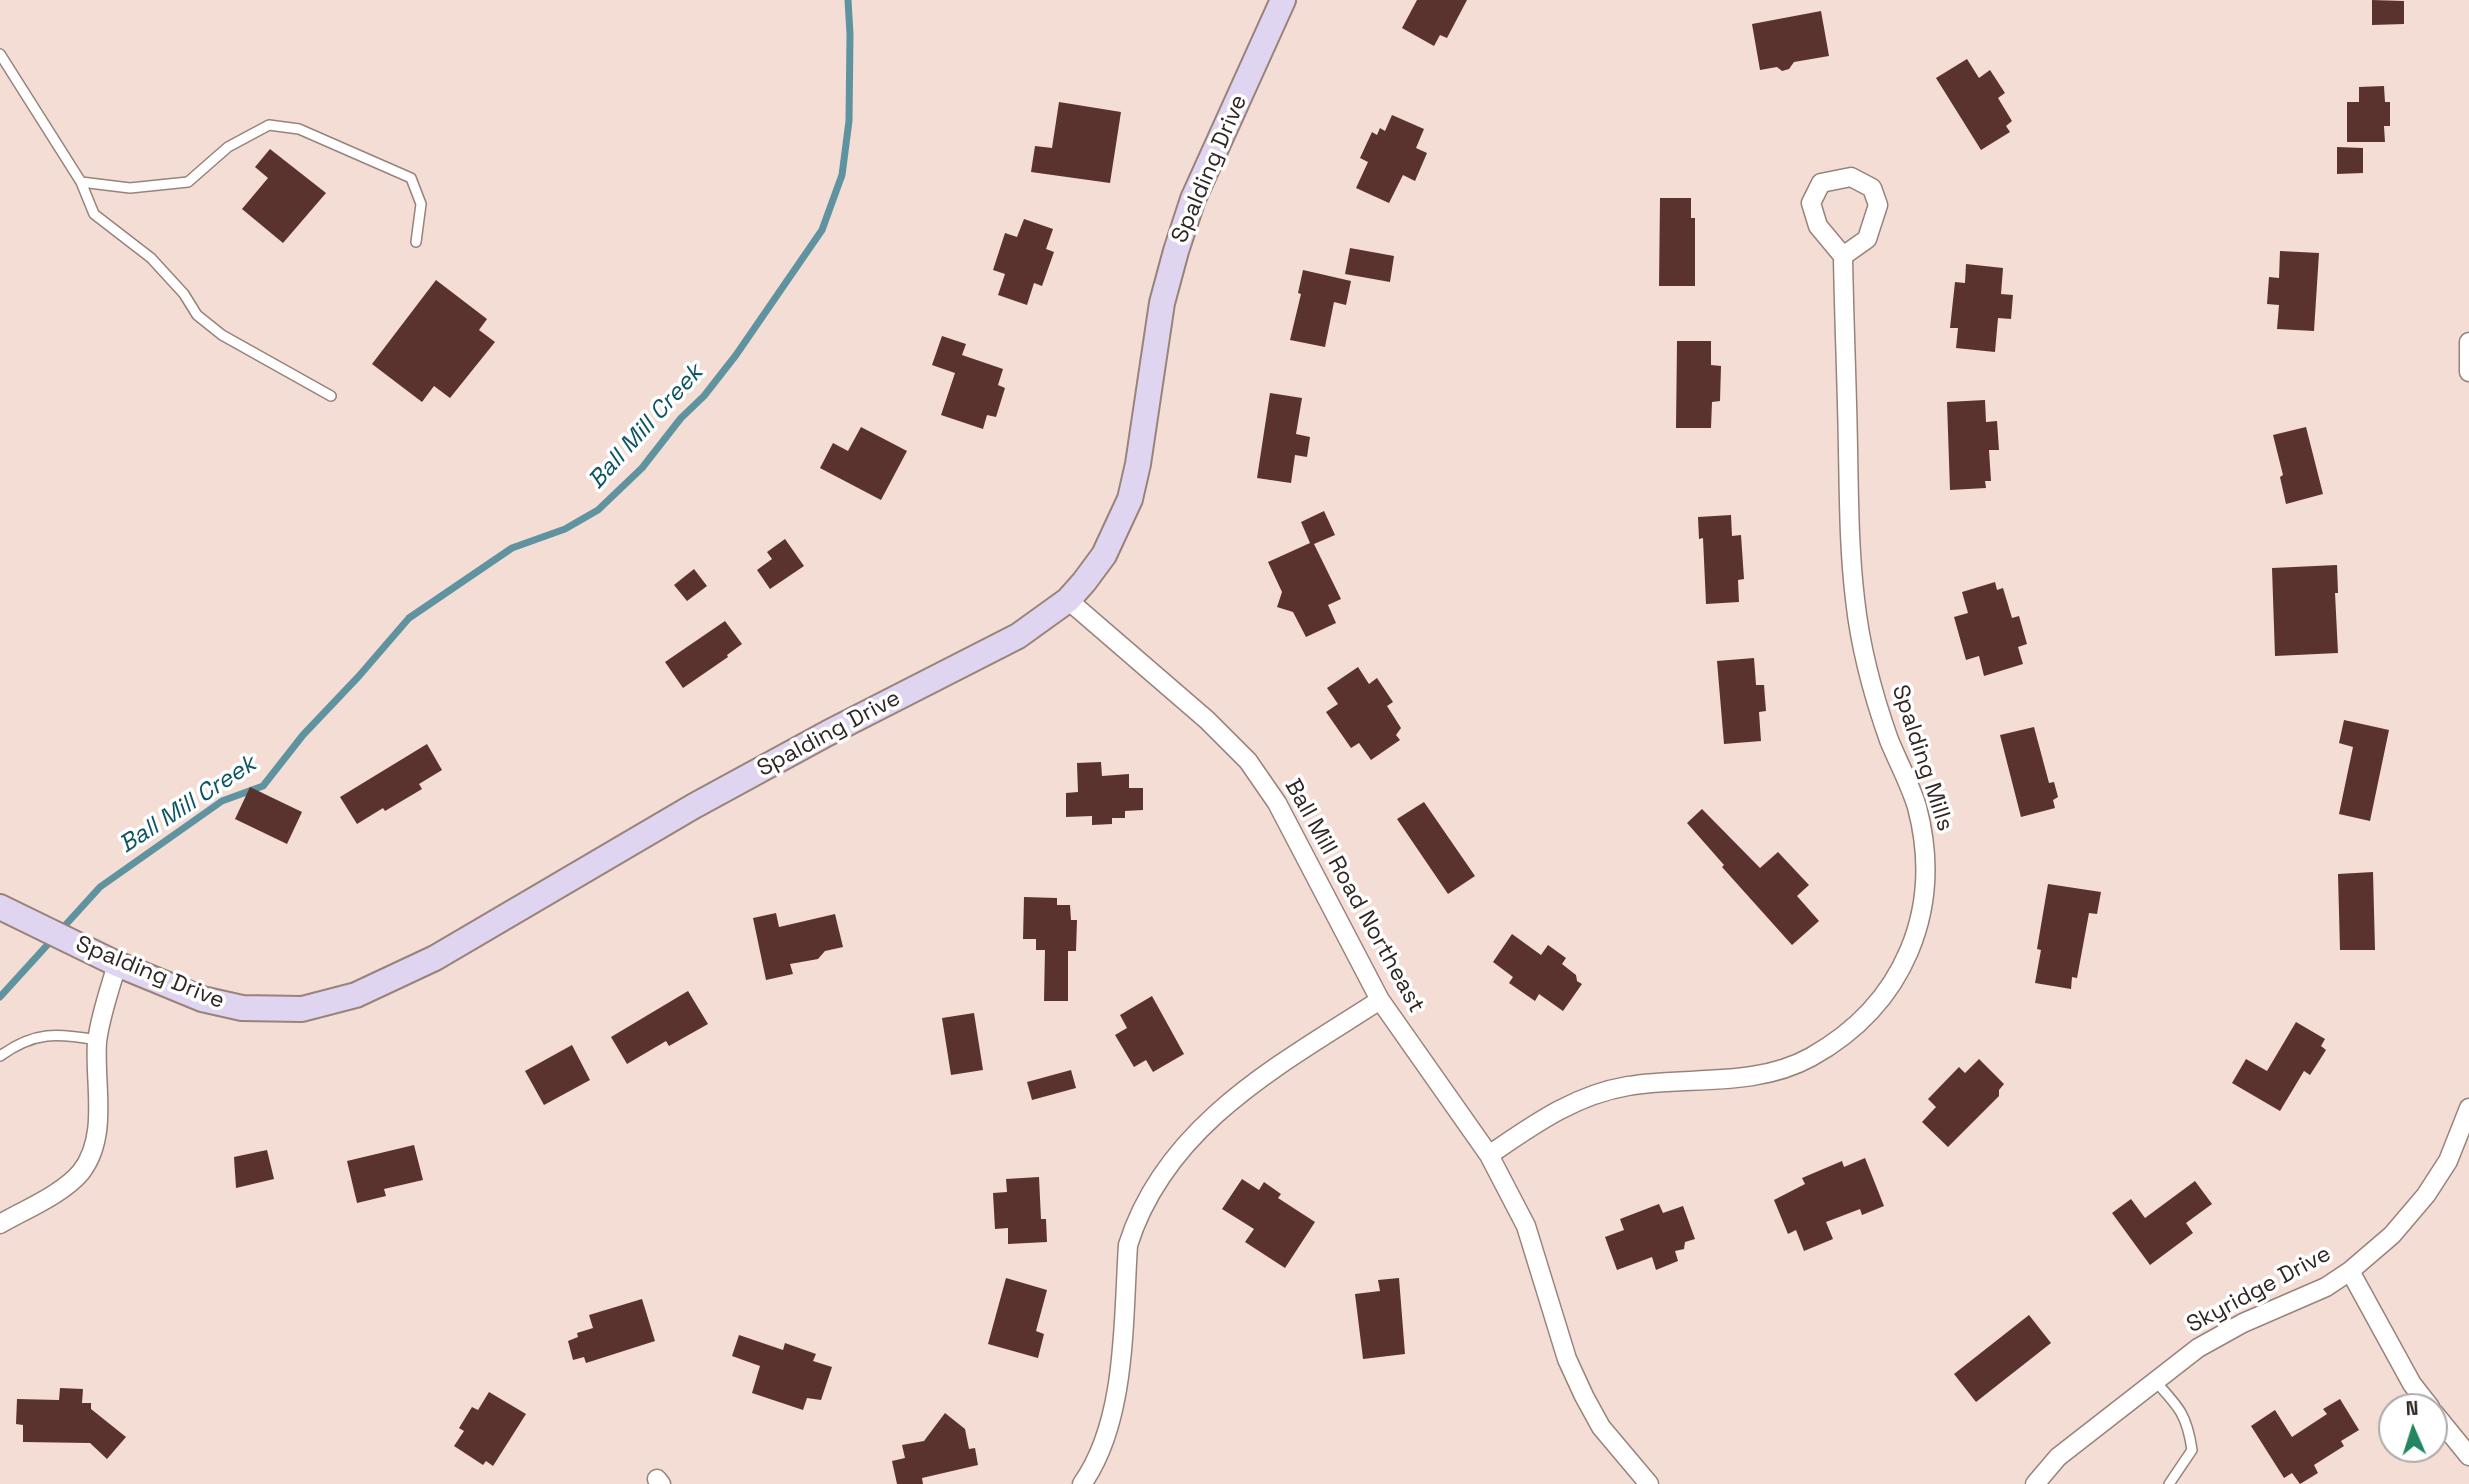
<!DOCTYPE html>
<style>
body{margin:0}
#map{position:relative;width:2469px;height:1484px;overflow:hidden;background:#f4ddd4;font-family:"Space Grotesk",sans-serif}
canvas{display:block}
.north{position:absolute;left:2378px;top:1393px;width:70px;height:70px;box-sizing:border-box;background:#fff;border:2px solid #aca9a7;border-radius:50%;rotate:357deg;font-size:19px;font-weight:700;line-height:28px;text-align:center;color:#302724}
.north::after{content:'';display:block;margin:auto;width:24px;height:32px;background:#238660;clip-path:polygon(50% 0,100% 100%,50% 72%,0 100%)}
</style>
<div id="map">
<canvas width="2469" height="1484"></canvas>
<div class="north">N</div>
</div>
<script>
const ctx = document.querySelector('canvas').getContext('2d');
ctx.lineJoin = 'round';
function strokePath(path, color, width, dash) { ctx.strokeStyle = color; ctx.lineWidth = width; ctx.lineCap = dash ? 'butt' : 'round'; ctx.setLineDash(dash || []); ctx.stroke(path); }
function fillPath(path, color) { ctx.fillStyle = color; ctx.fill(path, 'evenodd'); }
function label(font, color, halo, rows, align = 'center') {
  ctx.font = font + ' "Space Grotesk",sans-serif'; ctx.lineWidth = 7; ctx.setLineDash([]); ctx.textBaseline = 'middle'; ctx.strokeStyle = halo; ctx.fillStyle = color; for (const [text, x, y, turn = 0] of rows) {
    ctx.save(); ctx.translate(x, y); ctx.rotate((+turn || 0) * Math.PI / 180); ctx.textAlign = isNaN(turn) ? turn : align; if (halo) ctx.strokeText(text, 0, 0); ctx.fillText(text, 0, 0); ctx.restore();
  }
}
strokePath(new Path2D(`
 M0,997l100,-110 122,-86 41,-15 40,-51 56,-59 50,-58 103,-70 53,-19 33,-19 44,-42 39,-50 23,-22 32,-41 86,-125 20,-55 7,-54 1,-87 -2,-34`), '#6093a0', 7);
fillPath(new Path2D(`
 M1417,0h50l-20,38 -7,-3 -6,11 -32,-18z
 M2372,0l32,1v23l-32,1z
 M1821,11l8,45 -35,6 -5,7 -7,2 -5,-4 -17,3 -8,-46z
 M1967,59l12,19 11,-8 15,23 -7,5 14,23 -6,5 4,6 -29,18 -45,-72z
 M2384,86l1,16h5v24h-6l1,16h-38v-40h12v-15z
 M1059,102l62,10 -11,71 -79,-11 4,-26 17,2z
 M1392,115l32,14 -8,19 11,5 -12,28 -12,-6 -14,28 -33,-15 12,-26 -8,-4 12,-26 5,3 3,-7 5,3z
 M2337,147l26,1v25l-26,1z
 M270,149l56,44 -43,50 -41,-34 26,-31 -13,-11z
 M1660,198h31v20h4v68h-36z
 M1024,219l29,10 -7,20 8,3 -12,34 -8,-3 -7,22 -29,-10 7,-21 -12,-4 12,-37 12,4z
 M1350,248l44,8 -4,26 -45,-8z
 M2280,251l39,2 -5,78 -37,-2 2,-24 -12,-1 2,-27 10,1z
 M1966,264l37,4 -2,26 12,1 -2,24 -13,-1 -3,34 -39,-4 2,-20h-8l5,-46 10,1z
 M1303,270l48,11 -5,24 -12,-3 -9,45 -35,-7 11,-46 -3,-1z
 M436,280l51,39 -8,11 16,12 -45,56 -16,-12 -12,16 -50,-38z
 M942,336l24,8 -4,11 41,14 -5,16 7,3 -9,29 -9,-2 -4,14 -42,-14 14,-42 -23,-8z
 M1677,341h34v24l10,1 -1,35 -8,1 -1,26h-35z
 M1270,393l32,5 -6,36 14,3 -3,20 -12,-2 -4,28 -34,-5z
 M1985,400l1,22 11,-1 2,29h-10l2,31h-6l1,7 -36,2 -3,-88z
 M861,427l46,24 -26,49 -61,-32 13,-25 15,8z
 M2306,427l17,67 -37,10 -6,-27 3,-2 -10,-40z
 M1324,511l11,24 -21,9 27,55 -13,6 8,18 -30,14 -13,-25 -16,-5 5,-15 -14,-30 42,-19 -9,-21z
 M1731,515l1,21 9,-1 3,44 -6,1 1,22 -33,2 -3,-66 -4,1 -1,-22z
 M785,539l19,27 -34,23 -13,-19 15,-11 -5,-7z
 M2337,565l1,28h-3l3,60 -63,3 -3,-88z
 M694,569l13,17 -20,15 -13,-16z
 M1995,582l2,8 6,-2 9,30 7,-2 8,28 -9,3 5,17 -39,12 -5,-20 -13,4 -12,-43 14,-4 -6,-21z
 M725,621l17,23 -15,11 1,2 -45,31 -18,-26z
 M1754,658l2,27h8l2,26 -7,1 2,29 -37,3 -7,-83z
 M1358,667l11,17 8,-6 16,24 -6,4 14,22 -5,7 4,5 -29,20 -12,-17 -8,5 -25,-36 12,-8 -11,-16z
 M2344,720l45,10 -19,91 -31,-7 14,-67 -14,-4z
 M2034,727l15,56 5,-1 4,15 -5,3 2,8 -34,9 -21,-82z
 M427,744l15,26 -23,14 3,5 -37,22 -2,-3 -26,16 -17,-27z
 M1101,762l1,14 27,-2v14h14v22l-18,1v7h-13v6l-20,1v-9l-26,1v-24l12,-1 -1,-29z
 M250,787l52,25 -15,32 -52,-25z
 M1424,802l51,74 -27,18 -51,-75z
 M1702,809l58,59 18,-16 31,33 -12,11 22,25 -27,24 -70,-78 2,-2 -37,-42z
 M2373,872l2,78h-35l-2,-76z
 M2048,884l53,8 -4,22 -8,-1 -12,65 -5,-1 -1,12 -36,-6 6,-33 -4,-1z
 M1024,897l33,1v7h13l1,15h6l-1,31h-8v50h-24l1,-51h-9v-11h-13z
 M776,913l3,14 56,-13 8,33 -18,4 -7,8 -28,5 3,10 -27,6 -13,-62z
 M1512,934l29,21 7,-10 18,13 -4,6 14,11 1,6 5,3 -19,27 -24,-17 -4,7 -26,-18 4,-6 -20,-15z
 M688,991l20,33 -39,22 -3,-5 -39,23 -16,-27z
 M1152,996l32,58 -31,18 -7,-12 -12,7 -19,-32 12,-7 -7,-13z
 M974,1013l9,57 -32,5 -9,-57z
 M2296,1022l29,17 -4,7 5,4 -16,25 -6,-4 -24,40 -48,-28 14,-24 21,12z
 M572,1045l18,35 -46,25 -19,-34z
 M1979,1059l25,25 -5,6v6l-51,51 -26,-25 14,-15 -8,-8 31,-32 6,6z
 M1071,1070l5,18 -44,12 -5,-18z
 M414,1145l9,35 -39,9 2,7 -29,7 -10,-42z
 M267,1150l7,29 -38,9 -2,-31z
 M1865,1158l19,48 -22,9 -2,-6 -34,13 7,17 -29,12 -8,-21 -8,4 -14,-34 31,-16 -3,-6 40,-17 2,6z
 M1039,1177l2,42h5l1,23 -39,2v-16l-13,1 -2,-36 14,-1 -1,-13z
 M1242,1179l17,11 5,-8 17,12 -3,4 37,24 -30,46 -40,-26 9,-13 -32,-20z
 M2195,1181l17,23 -26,19 7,10 -43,32 -38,-52 19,-14 14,19z
 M1659,1204l4,9 20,-7 12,33 -10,3 -1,7 -9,2 3,10 -22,9 -4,-13 -35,13 -12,-33 19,-7 -4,-11z
 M1006,1278l41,12 -11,41 8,3 -6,24 -50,-14z
 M1399,1278l6,76 -42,5 -8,-65 25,-3 -2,-11z
 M642,1299l13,42 -69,22 -2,-6 -11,3 -5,-19 10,-4 -1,-4 16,-5 -4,-13z
 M2029,1315l22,28 -75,59 -22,-28z
 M739,1335l44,15 2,-7 31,11 -3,7 19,6 -11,33 -14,-2 -4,12 -51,-17 8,-27 -28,-10z
 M60,1388l23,1 -1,14h9v6l35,28 -19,22 -17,-16 -67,-1v-17l-7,-1 1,-25 42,1z
 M489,1392l37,22 -33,52 -7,-5 -3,4 -29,-19 10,-15 -5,-3 13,-21 6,3z
 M2340,1399l19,31 -18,11 3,5 -30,19 4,8 -18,11 -8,-11 -8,5 -33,-52 24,-16 17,27 35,-23 -4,-5z
 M945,1413l20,16 4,20 6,-1 3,17 -56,13 1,6h-26l-5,-23 13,-3 -3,-13 22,-4z`), '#5a332e');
const lane = new Path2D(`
 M0,54l81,128 13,32 57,44 33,36 13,21 25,20 109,61
 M81,182l49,6 58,-6 40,-35 41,-22 30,4 112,49 10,26 -5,38
 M0,1056c35,-25 57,-23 97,-16
 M2155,1381c24,26 32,34 37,69l-23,34`);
const street = new Path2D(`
 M2469,342v30
 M1068,600l139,120 41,41 29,42 103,197 109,155 37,71 41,133 17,37 17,31 48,57
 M1489,1155c44,-30 85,-60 139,-69 60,-10 127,2 183,-29 93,-52 133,-147 106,-250 -7,-23 -19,-45 -28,-67 -16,-45 -29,-94 -34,-141 -6,-50 -6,-100 -7,-150 -1,-64 -4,-129 -5,-193l-25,-30 -7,-23 10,-20 30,-6 21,11 6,17 -11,34 -24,17
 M0,1224c24,-14 63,-30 81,-52 28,-36 13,-88 16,-130 3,-26 13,-53 20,-78
 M2350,1271l62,113 18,23
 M2434,1413l35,43
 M657,1479l4,5
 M1082,1484c45,-63 41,-164 46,-239 38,-121 153,-181 252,-245
 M2035,1484l23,-27 140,-109 45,-25 83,-36 24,-16 42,-36 34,-40 22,-34 21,-53`);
const secondary = new Path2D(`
 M0,907l117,57 85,35 40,9 60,1 54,-14 79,-37 259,-152 134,-73 190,-97 50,-36 16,-18 20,-27 26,-56 8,-35 24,-161 14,-52 17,-52 90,-199`);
strokePath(lane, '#98837b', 12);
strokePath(street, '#98837b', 21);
strokePath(secondary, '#98837b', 28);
strokePath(lane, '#fff', 9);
strokePath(street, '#fff', 18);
strokePath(secondary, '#e0d5f1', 24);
label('23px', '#302724', '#fff', [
 ["Spalding Drive",1210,169,-67],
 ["Spalding Drive",829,734,-28],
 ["Spalding Mills",1922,758,72],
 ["Ball Mill Road Northeast",1354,896,61],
 ["Spalding Drive",150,973,22],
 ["Skyridge Drive",2259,1290,-28]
]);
label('italic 24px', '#0a5464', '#fff', [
 ["Ball Mill Creek",646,427,-48],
 ["Ball Mill Creek",188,805,-33]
]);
</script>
